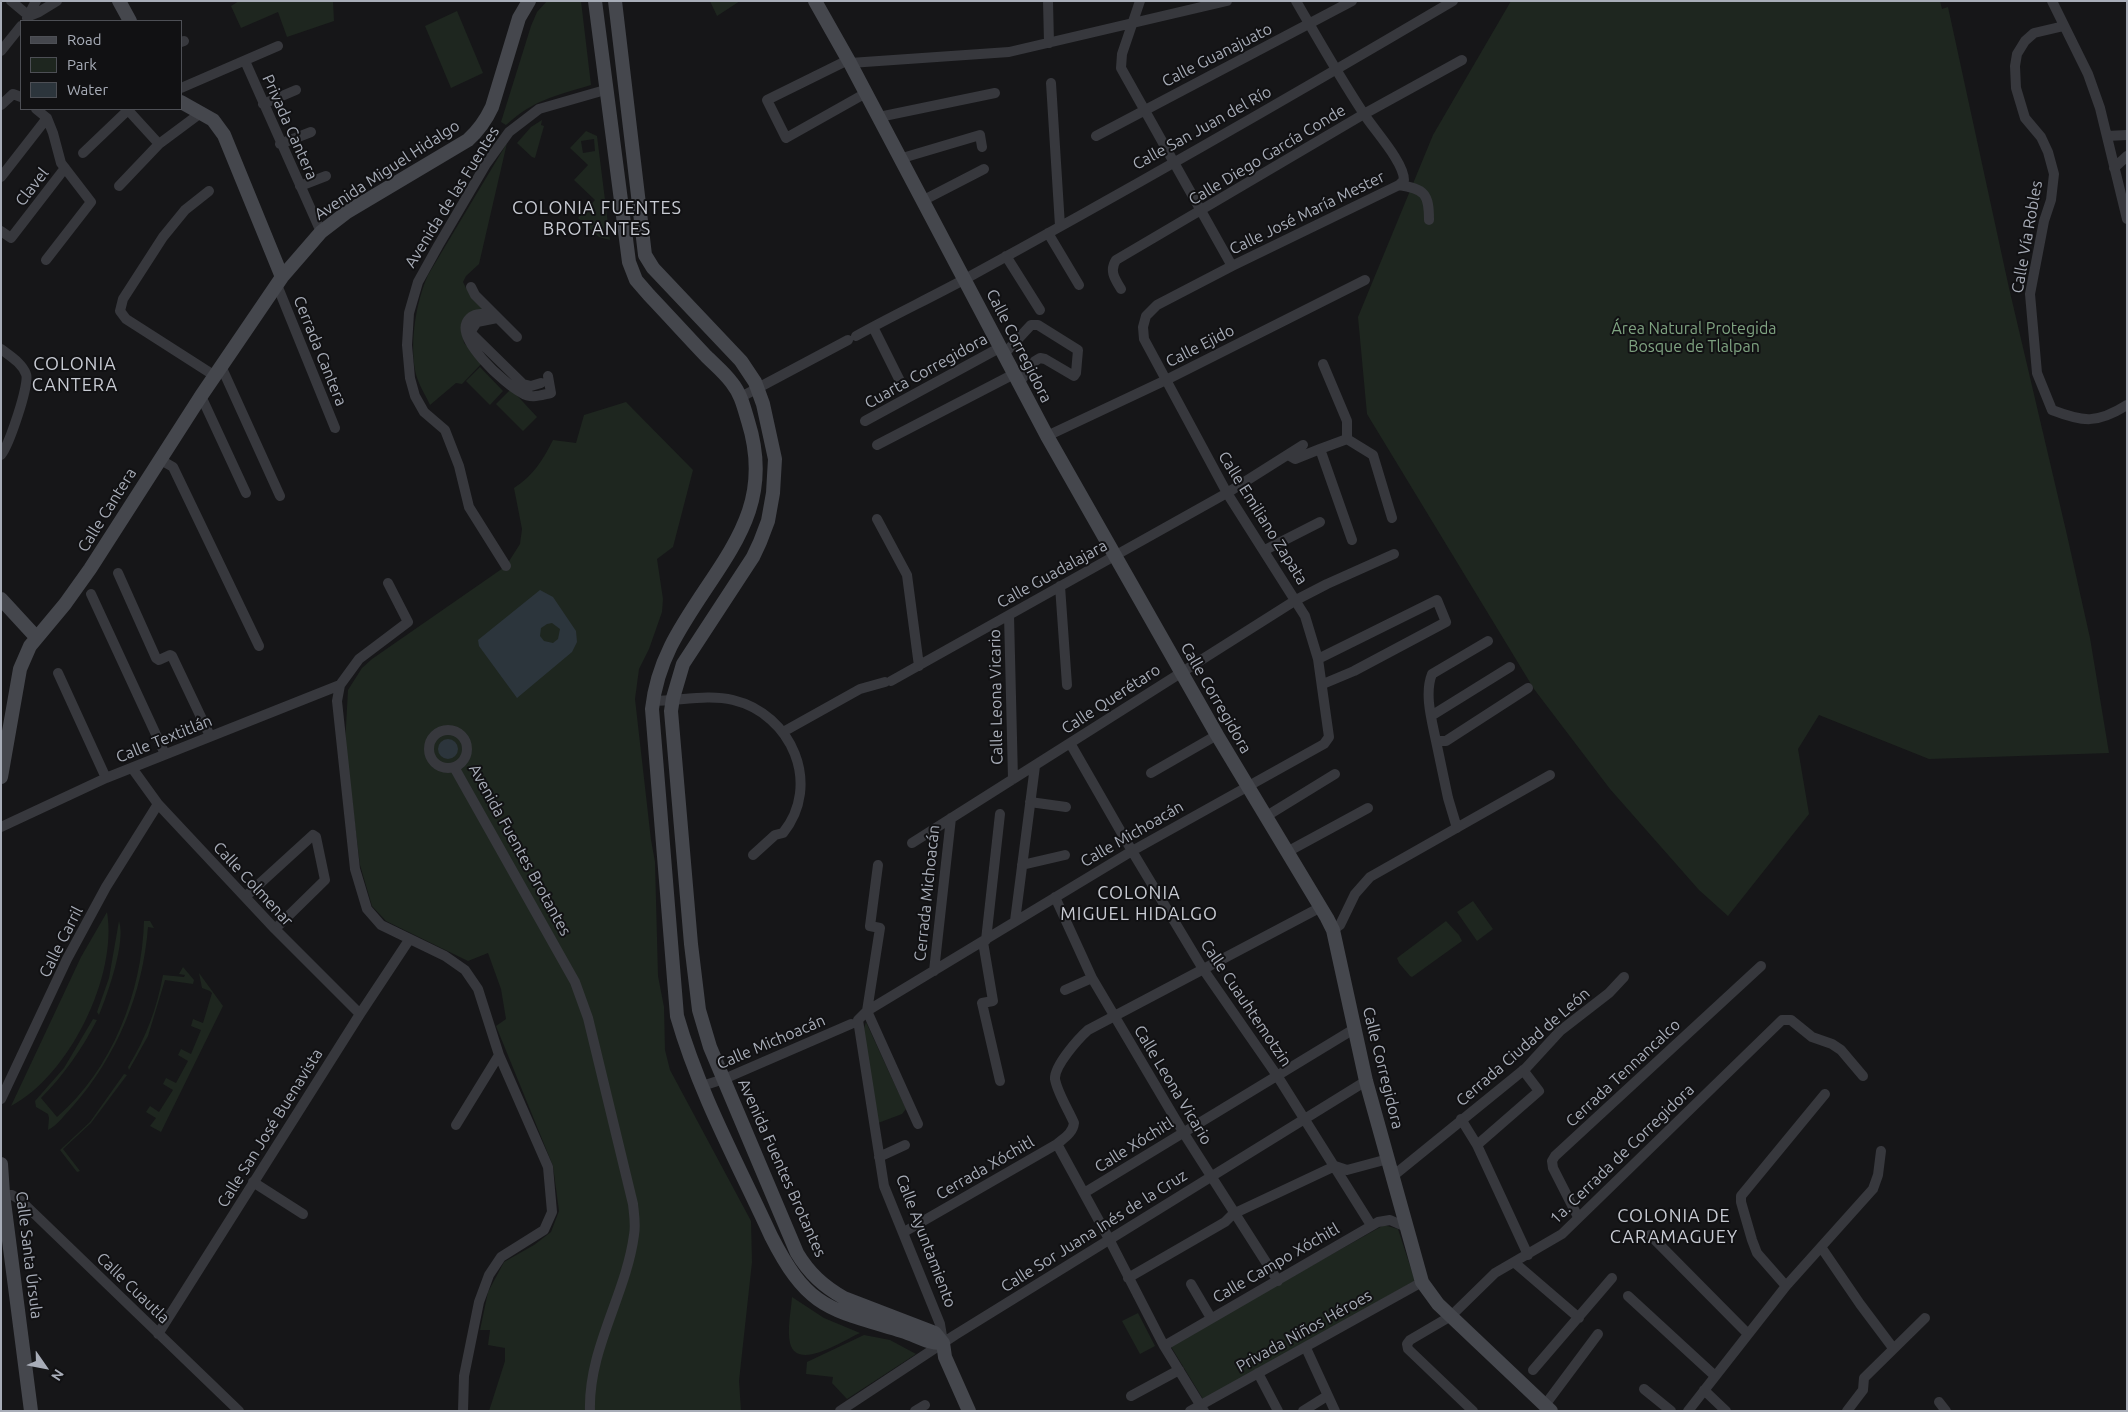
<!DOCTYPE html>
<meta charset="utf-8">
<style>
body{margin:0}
#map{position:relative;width:2128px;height:1412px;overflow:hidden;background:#161618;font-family:Ubuntu,sans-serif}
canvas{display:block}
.frame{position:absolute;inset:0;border:2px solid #a8adb8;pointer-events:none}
.legend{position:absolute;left:20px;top:20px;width:162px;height:90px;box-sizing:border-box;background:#111113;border:1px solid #4d4f55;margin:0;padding:6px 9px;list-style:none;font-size:15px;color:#a8adb8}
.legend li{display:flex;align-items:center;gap:10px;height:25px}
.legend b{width:25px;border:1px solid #4d4f55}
.north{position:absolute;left:20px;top:1342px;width:50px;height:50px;-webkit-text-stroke:4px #111113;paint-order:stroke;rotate:123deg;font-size:14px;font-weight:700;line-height:20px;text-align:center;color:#a8adb8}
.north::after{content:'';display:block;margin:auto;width:18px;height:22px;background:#a8adb8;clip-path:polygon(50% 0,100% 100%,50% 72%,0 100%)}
</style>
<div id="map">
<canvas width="2128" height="1412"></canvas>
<div class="frame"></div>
<ul class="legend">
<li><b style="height:6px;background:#45474d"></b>Road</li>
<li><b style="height:14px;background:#1e261f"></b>Park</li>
<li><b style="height:14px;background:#2c353c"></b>Water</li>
</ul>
<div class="north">N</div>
</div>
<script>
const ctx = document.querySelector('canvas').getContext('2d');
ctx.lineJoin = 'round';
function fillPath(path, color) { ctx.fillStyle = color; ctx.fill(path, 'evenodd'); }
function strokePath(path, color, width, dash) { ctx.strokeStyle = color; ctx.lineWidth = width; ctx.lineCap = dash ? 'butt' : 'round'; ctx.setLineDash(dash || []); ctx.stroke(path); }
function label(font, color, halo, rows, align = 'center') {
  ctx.font = font + ' Ubuntu,sans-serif'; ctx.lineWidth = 4; ctx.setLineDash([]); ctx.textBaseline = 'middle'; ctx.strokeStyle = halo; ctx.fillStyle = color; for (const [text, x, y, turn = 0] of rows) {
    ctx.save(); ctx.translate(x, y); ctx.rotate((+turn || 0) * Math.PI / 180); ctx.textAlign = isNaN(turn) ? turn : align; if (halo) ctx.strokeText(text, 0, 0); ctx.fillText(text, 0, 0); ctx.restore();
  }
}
fillPath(new Path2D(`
 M239,1h94l1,20 -47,16 -9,-25 -37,16 -10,-22z
 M547,1h34l10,84c-36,11 -56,14 -85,40l-5,-3 30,-96 6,-14z
 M710,1h30l-23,15z
 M1511,1h429l2,8 6,-2 61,281 58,247 23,103 19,115 -180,6 -110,-44 -21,34 11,65 -81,102 -29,-26 -89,-101 -76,-100 -167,-275 -9,-97 75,-182z
 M457,11l26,62 -32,15 -26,-62z
 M542,120l-1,5 3,1 -9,32 -3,-1 -15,-14 14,-16z
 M586,131l11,5 13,104 -11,-3 -21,-19 17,-18 -21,-20 14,-15 -18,-17zM594,139l1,12 -12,2 -2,-12z
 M507,143l-28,121 -13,12 -3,6 3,6 21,22 -25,16 2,17 19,19 -21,22 -6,-1 -26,22c-5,-11 -13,-23 -15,-35 -5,-30 1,-68 13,-95z
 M480,367l23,24 -13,14 -24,-24z
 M511,389l26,28 -14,14 -27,-27z
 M626,402l67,68 -20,77 -16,12 6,40 -1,13 -13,37 -10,20 -4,30 16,141 4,22 3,114 6,31 1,43 5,20 81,151 1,41 -13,119 2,30h-252l16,-50v-13l-17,-3 2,-15h-10l8,-38 16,-30 30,-17 17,-13 8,-21 -6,-45 -57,-140 10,-7 -5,-30 -13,-36 -20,8 -82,-40 -14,-15 -12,-41 -15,-120 3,-55 14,-22 10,-9 134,-93 14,-22 2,-15 -8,-41c19,-12 29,-28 39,-48l23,3 8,-28z
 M1473,901l20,28 -16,12 -20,-29z
 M107,912c11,64 -38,164 -96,194l70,-149z
 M119,921c7,21 -11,72 -20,94l-2,-3 12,-34z
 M144,921h6l4,7 -6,-1c-5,66 -31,129 -75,179 -7,7 -16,20 -25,24l1,-12 -1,-4 -12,-7 -1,-6 29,-33 29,-49 4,1c-15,29 -33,55 -56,78l16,19c55,-47 85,-125 87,-196z
 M1446,921l13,14 3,6 -50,36 -2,-1 -11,-13 -2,-5z
 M183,967l11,13 -1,4 -28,-4 -17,56 -19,34 -1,-3c18,-29 29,-59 35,-92l21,2 1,-2 -6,-1z
 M199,973l24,33 -62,126 -11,-6 6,-8 -10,-6 4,-6 9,6 14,-22 -10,-6 3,-6 10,5 12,-22 -10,-6 3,-6 10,5 10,-24 -10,-4 2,-7 10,4 9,-30 -2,-2 -8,-3z
 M866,1022l40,87 -4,5 -24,9 -15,-92z
 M124,1074l3,1 -36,48 -28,26 17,22 -3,1 -17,-22 30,-28z
 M1384,1225l14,4 17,52 -212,118 -33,-54z
 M792,1297l32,21 36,15c-16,7 -63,39 -70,10 -3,-14 1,-32 2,-46z
 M1138,1313l17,33 -15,8 -18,-33z
 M864,1335l26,5 26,14 -69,45 -15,-16 1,-6 -27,-3 1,-12z`), '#1e261f');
fillPath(new Path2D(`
 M540,590l13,7 23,34 1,11 -5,10 -55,46 -38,-52 -1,-6zM552,623l8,6 -2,10 -5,4 -9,-2 -4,-5 1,-8 6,-4z
 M438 749a10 10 0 1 1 20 0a10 10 0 1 1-20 0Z`), '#2c353c');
strokePath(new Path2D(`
 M11,1l18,15 10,-4 18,-11
 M1048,1l1,42
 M1140,1l-18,53 -1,14 111,198
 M2052,1l36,73 12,34 27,111
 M27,18l9,-17
 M2064,26l-30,7 -9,8 -8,13 -2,12 1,22 9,30 16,19 7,15 6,22 -3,26 -7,21 -14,73 7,79 15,37c31,12 45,14 75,-5
 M181,42l3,-1
 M1,51l20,-25
 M848,60l-81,40 19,38 80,-45
 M245,61l76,171
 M850,63l159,-11 218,-51
 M1051,83l9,143
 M181,88l97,-42
 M263,104l33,-14
 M1,105l12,-11 8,3
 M36,109l11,9 6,15 8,30 30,39 -45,58
 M127,109l32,35
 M879,117l116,-24
 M1096,136l256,-135
 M2107,136l20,-1
 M280,144l31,-12
 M83,153l45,-43
 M899,159l81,-24 2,12
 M2114,168l13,-12
 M1,177l46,-59
 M1399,185c26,4 30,9 30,35
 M119,186l40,-42 43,-32
 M300,186l26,-10
 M209,191l-24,19 -22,27 -40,62 -3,12 6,8 89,57
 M922,201l62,-32
 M1,231l10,7 54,-70
 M1048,233l31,52
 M1006,256l34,54
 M277,285l58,143
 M471,287l4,8 42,42
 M1121,289c-6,-10 -12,-18 -5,-29l248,-146 98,-54
 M492,313c-7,1 -17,0 -22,5 -20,18 36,67 52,75 9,6 19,2 29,0l-3,-17
 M497,318l-20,4 -6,9 2,4 50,49 8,2 10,-3
 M873,327l27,54
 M856,336c36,-20 74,-38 111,-58 163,-89 325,-182 486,-277
 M1,349c9,7 21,14 25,25 4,10 -17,71 -25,81
 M1004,354l27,-29h7l40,25 -2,23 -2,3 -29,-17 -5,-1 -5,3 -16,22
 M1323,364l24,57v18
 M221,366l59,130
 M201,396l45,97
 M741,397l107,-57
 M865,421l136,-74
 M1047,436l119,-56 199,-100
 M877,445l137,-71
 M1320,449l27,-10 26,16 19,63
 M1288,455l7,4 25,-10 32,91
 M159,459l14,8 86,179
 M877,519l30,56 12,91
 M1265,550l55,-28
 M506,566l-37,-59 -10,-41 -14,-36 -21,-18 -9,-16 -5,-18 -3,-33 2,-32 9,-31 20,-36 48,-82 23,-32 30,-23 66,-19
 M118,573l38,85 3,2 11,-5 2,1 38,80
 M388,583l20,39 -49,37 -19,26 -3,16 18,168 12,40 14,16 64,31 20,14 13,19 21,66 49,112 4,45 -8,18 -43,27 -12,18 -10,27 -15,74 -1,35
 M1060,586l7,99
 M91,594l74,160
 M1009,615l4,164
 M1318,659l119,-59 9,22 -92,49 -31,13
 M58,673l48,105
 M891,681l336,-188 76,-48
 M653,701c26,0 55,-7 80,-1 59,14 89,85 50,133l-8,2 -22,20
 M1431,716l79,-49
 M429 749a19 19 0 1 1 38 0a19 19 0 1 1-38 0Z
 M783,732l77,-43 25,-7
 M1436,741c-4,-20 -12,-47 -4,-67l56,-33
 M1070,743l62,108 71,118 75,108 93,148
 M454,767l121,215 13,36 45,186c1,10 3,21 1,31 -8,60 -46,114 -44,176
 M132,768l26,36 117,125 85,85
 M1151,773l66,-38
 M1030,802l36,5
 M1265,817l70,-43
 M1,827l105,-49 234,-93
 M1457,828l-9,-30 -12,-57h10l82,-53
 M912,843l384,-243 31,-16 67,-30
 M1287,852l81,-44
 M878,865l-8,61 10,2 -13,83 51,113
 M1022,865l43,-10
 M245,897l68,-62 3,2 9,43 -50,49
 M1055,897l37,81 91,154 95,149
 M1015,921l20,-155
 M1333,930l7,-5 15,-31 15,-17 180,-102
 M986,940l14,-126
 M983,942l10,59 -11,2 18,78
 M934,971l17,-153
 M1065,990l27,-12
 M702,1086l22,-7 127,-55
 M1,1099l66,-140 39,-72 52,-83
 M1461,1119l16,26 51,110
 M456,1125l43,-70
 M1057,1144l52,95 55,107 40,65
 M1477,1145l62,-54 -16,-21
 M879,1157l26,-12
 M1393,1176l133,-108 34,-37 49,-38 15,-16
 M253,1182l50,32
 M1084,1193l270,-164
 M1,1195h11l7,4 220,212
 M1578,1217l-25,-49 -1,-7 3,-5 206,-190
 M904,1232l153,-88c7,-6 16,-11 17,-21 -5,-12 -17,-31 -19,-44 -1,-13 23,-40 33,-49l233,-123
 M1650,1235l98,99
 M1821,1247l39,57 33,44
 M1515,1263l64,55
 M1128,1278l97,-56 8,-8 102,-48 12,4 41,-11
 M1191,1284l20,34
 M1786,1286l-29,-33 -5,-13 -11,-38v-6l84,-102
 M1628,1296l87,80
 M158,1334l202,-320 49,-74
 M943,1342l-3,-18 -56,-138 -26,-166 9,-9 265,-160 192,-107 5,-7 -11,-78 -13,-43 -78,-123 -83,-154 -1,-12 3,-11 11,-11 75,-39 167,-81 5,-5c0,-18 -30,-50 -40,-66 -24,-36 -46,-75 -68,-113
 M1164,1346l214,-124 12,-2 16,7
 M1306,1348l29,63
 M1533,1370l79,-92
 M1258,1373l20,38
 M1644,1389l27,22
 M1704,1390l22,21
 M1131,1396l48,-26
 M1939,1402l7,9
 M1545,1405l53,-71
 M840,1411l115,-76 411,-254
 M915,1411l10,-6
 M1190,1411l232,-129
 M1303,1411l24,-15
 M1473,1411l-65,-62 -1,-5 3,-4 41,-24 44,-43 67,-39 220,-214h9l21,17 20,7 9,6 22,26
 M1688,1411l98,-125 87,-97 5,-14 3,-24
 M1847,1411l16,-21 1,-12 61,-60`), '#37383d', 10);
strokePath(new Path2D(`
 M119,1l11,20
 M595,1l34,261 7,18 13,15c19,20 38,41 57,61 9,9 19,17 26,27 9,11 12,25 16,38 22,70 -5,113 -43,169 -26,39 -48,72 -53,119l25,307c22,77 61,148 94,220 37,73 58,73 131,95 14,4 26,13 41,12
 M615,1l30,254 8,13 88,93 14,21 8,22 12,55 -2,34 -5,28 -8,21 -7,15 -70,107 -10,34 -2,13 20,233 8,66 11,37 87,206c12,20 26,33 47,45l91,35 8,10 2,14 24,54
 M815,1l35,62 197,373 170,299 110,183 6,12 33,151 56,201 16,22 113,107
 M181,102l32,18 11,15 58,142
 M1,599l35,38
 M1,777l19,-108 10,-23 35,-42 25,-35 111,-173 81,-119 39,-45 26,-20 121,-72c11,-10 18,-20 24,-33l27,-89 10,-17
 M1,1164l2,30 28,217`), '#45474d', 14);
label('16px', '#a8adb8', '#111113', [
 ["Calle Guanajuato",1217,55,-27],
 ["Privada Cantera",290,127,66],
 ["Calle San Juan del Río",1202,128,-29],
 ["Calle Diego García Conde",1267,155,-31],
 ["Avenida Miguel Hidalgo",387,170,-33],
 ["Clavel",32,187,-52],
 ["Avenida de las Fuentes",452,197,-58],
 ["Calle José María Mester",1307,213,-26],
 ["Calle Vía Robles",2027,237,-80],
 ["Calle Corregidora",1019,346,63],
 ["Calle Ejido",1200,346,-27],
 ["Cerrada Cantera",320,351,68],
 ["Cuarta Corregidora",926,371,-29],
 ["Calle Cantera",107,510,-58],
 ["Calle Emiliano Zapata",1263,518,58],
 ["Calle Guadalajara",1052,574,-29],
 ["Calle Leona Vicario",996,697,-91],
 ["Calle Corregidora",1216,698,60],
 ["Calle Querétaro",1111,699,-33],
 ["Calle Textitlán",164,739,-22],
 ["Calle Michoacán",1132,834,-30],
 ["Avenida Fuentes Brotantes",520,850,61],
 ["Calle Colmenar",253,884,47],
 ["Cerrada Michoacán",927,893,-84],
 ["Calle Carril",61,942,-63],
 ["Calle Cuauhtemotzin",1246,1003,56],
 ["Calle Michoacán",771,1042,-23],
 ["Cerrada Ciudad de León",1523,1047,-41],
 ["Calle Corregidora",1383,1068,76],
 ["Cerrada Tennancalco",1623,1073,-43],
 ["Calle Leona Vicario",1173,1085,59],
 ["Calle San José Buenavista",270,1128,-58],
 ["Calle Xóchitl",1134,1145,-32],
 ["1a. Cerrada de Corregidora",1622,1154,-44],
 ["Avenida Fuentes Brotantes",782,1168,66],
 ["Cerrada Xóchitl",985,1168,-30],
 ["Calle Sor Juana Inés de la Cruz",1094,1231,-32],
 ["Calle Ayuntamiento",926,1241,69],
 ["Calle Santa Úrsula",29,1255,83],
 ["Calle Campo Xóchitl",1276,1263,-30],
 ["Calle Cuautla",133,1288,44],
 ["Privada Niños Héroes",1304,1331,-29]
]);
label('16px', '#7fa381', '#111113', [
 ["Área Natural Protegida",1694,329],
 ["Bosque de Tlalpan",1694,347]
]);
ctx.letterSpacing = '1px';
label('18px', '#c9ccd4', '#111113', [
 ["COLONIA FUENTES",597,208],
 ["BROTANTES",597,229],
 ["COLONIA",75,364],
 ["CANTERA",75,385],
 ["COLONIA",1139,893],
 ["MIGUEL HIDALGO",1139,914],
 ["COLONIA DE",1674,1216],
 ["CARAMAGUEY",1674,1237]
]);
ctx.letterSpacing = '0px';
</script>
